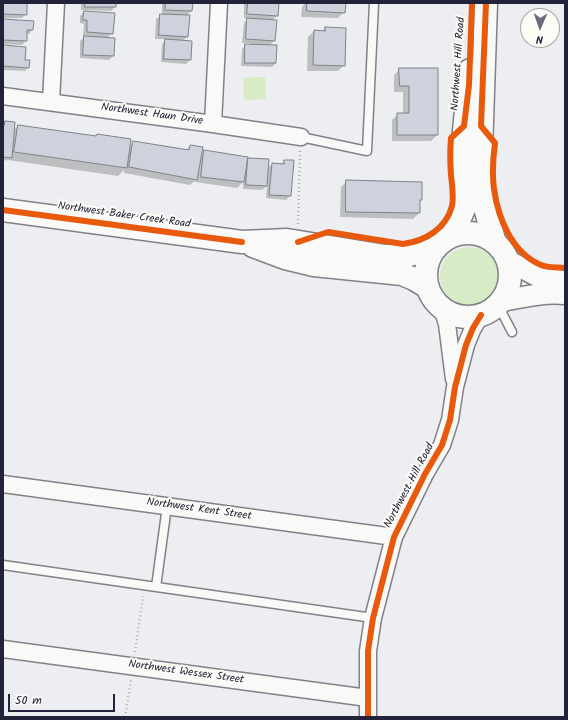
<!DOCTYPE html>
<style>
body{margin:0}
#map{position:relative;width:568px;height:720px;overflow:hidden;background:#eceef1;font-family:Kalam,sans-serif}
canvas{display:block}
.frame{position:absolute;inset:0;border:4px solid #22223b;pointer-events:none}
.north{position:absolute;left:520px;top:8px;width:40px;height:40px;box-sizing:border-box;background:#fdfcf7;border:1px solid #a5a5ac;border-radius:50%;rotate:182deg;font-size:11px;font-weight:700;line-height:16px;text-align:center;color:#22223b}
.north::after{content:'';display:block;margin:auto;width:14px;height:18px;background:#69697b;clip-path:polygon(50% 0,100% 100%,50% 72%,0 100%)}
.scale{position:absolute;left:8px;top:694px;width:107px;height:18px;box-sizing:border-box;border:2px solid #22223b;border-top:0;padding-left:5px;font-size:12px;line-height:14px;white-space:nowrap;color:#22223b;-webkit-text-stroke:3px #fdfcf7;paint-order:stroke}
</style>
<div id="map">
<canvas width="568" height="720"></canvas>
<div class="frame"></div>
<div class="north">N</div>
<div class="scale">50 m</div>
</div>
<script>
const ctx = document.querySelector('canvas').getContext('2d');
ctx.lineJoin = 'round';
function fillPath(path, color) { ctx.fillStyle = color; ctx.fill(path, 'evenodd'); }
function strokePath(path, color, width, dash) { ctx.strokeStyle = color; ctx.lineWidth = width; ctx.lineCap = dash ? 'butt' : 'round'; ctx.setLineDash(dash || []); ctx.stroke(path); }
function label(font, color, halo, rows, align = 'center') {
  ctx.font = font + ' Kalam,sans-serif'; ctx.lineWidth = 4; ctx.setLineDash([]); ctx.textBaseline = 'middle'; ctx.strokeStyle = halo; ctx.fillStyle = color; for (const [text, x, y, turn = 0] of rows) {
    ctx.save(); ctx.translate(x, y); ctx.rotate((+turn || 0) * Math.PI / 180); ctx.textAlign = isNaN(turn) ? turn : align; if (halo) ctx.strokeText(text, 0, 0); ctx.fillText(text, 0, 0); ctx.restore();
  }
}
fillPath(new Path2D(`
 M265,77l1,22 -22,1 -1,-22z
 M440 276a29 29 0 1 1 58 0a29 29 0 1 1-58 0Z`), '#d6ebc6');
fillPath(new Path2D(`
 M3,3h23v11l-4,4h-19z
 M81,3h34v4l-4,4 -24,-1 -1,2 26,21 -5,5 6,18 -4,4 -29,-2v-17l6,-5h-3l1,-12 -4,-1v-7l6,-6h-5z
 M162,3h30l-1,8 -5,5 1,21 -5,4 8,19 -4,4 -25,-2 1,-18 5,-5h-12l1,-20 6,-4z
 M244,3h34l-1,13 -5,4 2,21 -4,4 6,18 -4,4 -31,-1 1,-17 4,-4h5v-2h-9l2,-20 4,-5h-4z
 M305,3h40l-1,9 -6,6 -37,-1 1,-10z
 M3,20l29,10 -3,4h-3v7l-4,4 -19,-1z
 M325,28l19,37 -6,6h-31l1,-34 6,-6 8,1z
 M3,46l21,15 4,6 -3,4 -22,-1z
 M400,69l37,66 -6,6h-39v-21l6,-6h5v-22h-9v-17z
 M5,122l8,9 5,-5 111,21 5,-5 52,8 4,-4 10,9 5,-4 41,10 3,-2 18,10 5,-5h9l4,-3 5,35 -4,4 -20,-2 1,-12 -5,4 -19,-1v-7l-6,6 -42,-6 1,-2 -6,5 -66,-12v-3l-6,6 -110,-16 -5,1v-37z
 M347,181l74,18 -2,2v12l-6,6 -73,-2 1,-30z`), '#0003');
const building = new Path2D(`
 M3,3h24v12l-24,-1z
 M85,3h31v4h-31z
 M166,3h27l-1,8 -27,-1z
 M248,3h31l-1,13 -31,-2z
 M307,3h39l-1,10 -38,-2z
 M84,11l31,2 -2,21 -26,-2v-12h-4z
 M160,14l30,1 -2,22 -29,-2z
 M247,18l30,2 -2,21 -29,-2z
 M3,19l31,2 -1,9h-6v11l-24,-1z
 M325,27l21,1 -1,38 -32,-1 1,-35 11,1z
 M84,36l31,2 -1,18 -31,-1z
 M165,39l27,2 -1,19 -27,-1z
 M245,44l32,1 -1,18h-31z
 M3,45l23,2 -1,13h5l-1,8 -26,-2z
 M399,68h39v67h-41v-22h12v-27h-9z
 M5,121l10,1 -3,36 -9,-1v-32h1z
 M18,125l78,11 1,-2 34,5 -4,29 -113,-16z
 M133,141l56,9 1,-5 13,2 -6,33 -68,-13z
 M204,150l44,7 -4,25 -43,-5z
 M248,158l21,1 -2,27 -21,-1z
 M284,160h10l-3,36 -22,-1 3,-32 12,1z
 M346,180l76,2v18h-2v13l-74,-1z`);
fillPath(building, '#ced2dd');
strokePath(building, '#818288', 1);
const service = new Path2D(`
 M301,137l66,14 7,-148
 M498,305l14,27
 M3,565l370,53
 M156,587l11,-81`);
const minor = new Path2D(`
 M3,96l210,28 88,13
 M51,102l5,-99
 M213,124l6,-121
 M442,308l5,16 7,55
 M3,484l391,53
 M3,649l365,49
 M368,717v-66l5,-33 21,-81 31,-63 17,-29 8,-25 5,-33 11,-42 7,-17 8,-13`);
const tertiary = new Path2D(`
 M507,260l30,16 28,4
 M502,301c21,-4 42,-9 63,-7`);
const secondary = new Path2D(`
 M486,3l-6,178 5,27 10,35
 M3,210l239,32 45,-2 98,16h19l31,-7
 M426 275a42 42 0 1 1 84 0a42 42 0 1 1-84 0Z
 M452,236l12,-27 1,-17 -3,-41 8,-81
 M253,246l32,12 29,7 88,9 12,5 13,8`);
strokePath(service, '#818288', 11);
strokePath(minor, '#818288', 19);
strokePath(tertiary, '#818288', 23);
strokePath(secondary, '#818288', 25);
strokePath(new Path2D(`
 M298,224l2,-73
 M135,652l8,-56
 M125,717l6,-37`), '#b1b2b5', 2.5, [1, 3]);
strokePath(service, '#f9f9f8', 8);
strokePath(minor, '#f9f9f8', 16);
strokePath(tertiary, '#f9f9f8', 20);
strokePath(secondary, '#f9f9f8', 22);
strokePath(new Path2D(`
 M486,3l-5,123 14,17c-2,15 -3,31 -1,46 4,29 18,64 47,76 7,3 16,2 24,3
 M3,210l239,32
 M298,242l30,-10 75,12c22,-3 43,-15 49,-38 2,-10 0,-21 -1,-31 -1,-13 -1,-25 0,-37l13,-12 5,-41 3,-82
 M368,717v-66l5,-33 21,-81 31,-63 17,-29 8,-25 5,-33 11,-42 7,-17 8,-13`), '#e8590c', 6);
label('11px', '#22223b', '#fdfcf7', [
 ["Northwest Hill Road",459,64,-86],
 ["Northwest Haun Drive",152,115,8],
 ["Northwest Baker Creek Road",124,216,8],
 ["Northwest Hill Road",410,486,-62],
 ["Northwest Kent Street",199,510,8],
 ["Northwest Wessex Street",186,673,8]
]);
</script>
